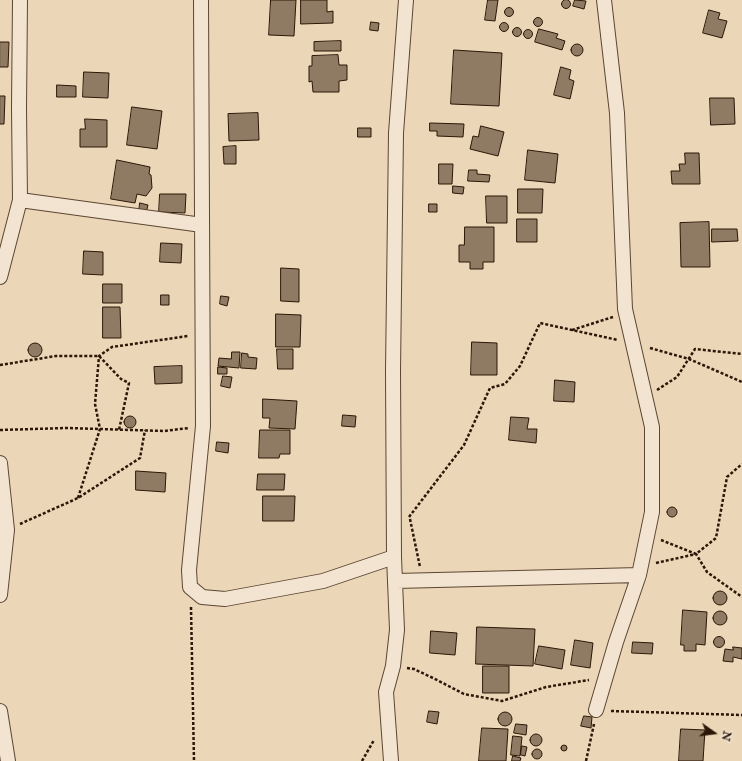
<!DOCTYPE html>
<style>
body{margin:0}
#map{position:relative;width:742px;height:761px;overflow:hidden;background:#ebd6b7;font-family:"IM FELL Double Pica",serif}
canvas{display:block}
.north{position:absolute;left:694px;top:713px;width:40px;height:40px;-webkit-text-stroke:3px #f2e4d0;paint-order:stroke;rotate:104deg;font-size:11px;font-weight:700;line-height:16px;text-align:center;color:#2c1607}
.north::after{content:'';display:block;margin:auto;width:14px;height:18px;background:#2c1607;clip-path:polygon(50% 0,100% 100%,50% 72%,0 100%)}
</style>
<div id="map">
<canvas width="742" height="761"></canvas>
<div class="north">N</div>
</div>
<script>
const ctx = document.querySelector('canvas').getContext('2d');
ctx.lineJoin = 'round';
function fillPath(path, color) { ctx.fillStyle = color; ctx.fill(path, 'evenodd'); }
function strokePath(path, color, width, dash) { ctx.strokeStyle = color; ctx.lineWidth = width; ctx.lineCap = dash ? 'butt' : 'round'; ctx.setLineDash(dash || []); ctx.stroke(path); }
const building = new Path2D(`
 M561.5 4a4.5 4.5 0 1 1 9 0a4.5 4.5 0 1 1-9 0Z
 M271,0h25l-2,36 -25,-1z
 M301,0h26v12l6,-1v12l-32,1z
 M488,0h10l-3,21 -10,-1z
 M575,0l11,1 -2,8 -11,-3z
 M504.5 12a4.5 4.5 0 1 1 9 0a4.5 4.5 0 1 1-9 0Z
 M709,10l11,3 -2,6 9,2 -5,17 -19,-5z
 M533.5 22a4.5 4.5 0 1 1 9 0a4.5 4.5 0 1 1-9 0Z
 M371,22l8,1 -1,8 -8,-1z
 M499.5 27a4.5 4.5 0 1 1 9 0a4.5 4.5 0 1 1-9 0Z
 M512.5 32a4.5 4.5 0 1 1 9 0a4.5 4.5 0 1 1-9 0Z
 M539,29l19,5 -2,4 9,3 -3,9 -27,-8z
 M523.5 34a4.5 4.5 0 1 1 9 0a4.5 4.5 0 1 1-9 0Z
 M341,41v10h-27v-9z
 M0,42h9l-1,25h-8z
 M571 50a6 6 0 1 1 12 0a6 6 0 1 1-12 0Z
 M454,50l48,3 -3,53 -48,-2z
 M338,55l1,10h8v15l-8,1v11h-26l-1,-11 -3,1v-16h3v-10z
 M561,67l10,3 -2,9 5,2 -4,18 -16,-4z
 M84,72l25,1 -1,25 -25,-1z
 M57,85l19,1v11h-19z
 M0,96h5l-1,28h-4z
 M710,98h24l1,26 -24,1z
 M132,107l30,4 -5,38 -30,-4z
 M258,113l1,27 -30,1 -1,-27z
 M85,119l22,1v27h-27v-18h5z
 M430,123l34,1 -1,13 -26,-1v-5h-7z
 M481,126l23,6 -6,24 -28,-7 3,-13 5,1z
 M358,128h13v9h-13z
 M236,146v18h-12l-1,-17z
 M528,150l30,4 -3,29 -30,-3z
 M685,153h14l1,31h-28l-1,-13h9l-1,-7h6z
 M117,160l33,7 -1,7 2,1 1,13 -6,8 -9,-2 -2,9 -24,-4z
 M439,164h14l-1,20h-13z
 M469,170h8v4l13,1 -1,7 -21,-1z
 M453,186l11,1 -1,7 -10,-1z
 M518,189h25l-1,24h-24z
 M160,194h26l-1,19 -26,-1z
 M486,196h21v27h-20z
 M140,203l8,2 -2,8 -7,-1z
 M429,204h8v8h-8z
 M517,219h20v23h-20z
 M709,222l1,45h-29l-1,-44z
 M465,227h29v35h-11v7h-13v-7h-11v-17h5z
 M712,229h25l1,12 -26,1z
 M161,243l21,1 -1,19 -21,-1z
 M84,251l19,1v23l-20,-1z
 M281,268l18,1v33l-18,-1z
 M103,284h19v19h-19z
 M161,295h8v10h-8z
 M221,296l8,1 -2,9 -7,-2z
 M103,307h17l1,31h-18z
 M276,314l25,1 -1,32h-24z
 M472,342l25,1v32h-26z
 M28 350a7 7 0 1 1 14 0a7 7 0 1 1-14 0Z
 M277,349h16v20h-15z
 M232,352h8l-1,16 -21,-2 1,-8 12,1z
 M242,353l6,1v3l9,1 -1,11 -15,-1z
 M182,366v17l-27,1 -1,-17z
 M218,367l9,1v6h-9z
 M223,376l9,1 -2,11 -9,-2z
 M555,380l20,2 -1,20 -20,-1z
 M263,399l34,2 -2,28 -26,-1 1,-10h-7z
 M343,415l13,1 -1,11 -13,-1z
 M124 422a6 6 0 1 1 12 0a6 6 0 1 1-12 0Z
 M511,417l18,1 -2,11h10l-1,14 -27,-3z
 M260,430h30v24h-10l-1,4h-20z
 M217,442l12,1 -1,10 -12,-2z
 M136,471l30,2 -1,19 -29,-2z
 M258,474h27l-1,16h-27z
 M263,496h32l-1,25h-31z
 M667 512a5 5 0 1 1 10 0a5 5 0 1 1-10 0Z
 M713 598a7 7 0 1 1 14 0a7 7 0 1 1-14 0Z
 M683,610l24,2 -2,33 -9,-1v7h-12v-6h-3z
 M713 618a7 7 0 1 1 14 0a7 7 0 1 1-14 0Z
 M477,627l58,2 -2,37 -57,-2z
 M431,631l26,2 -2,22 -25,-2z
 M713.5 642a5.5 5.5 0 1 1 11 0a5.5 5.5 0 1 1-11 0Z
 M575,640l18,3 -3,25 -19,-3z
 M633,642l20,1 -1,11 -20,-1z
 M539,646l26,4 -3,19 -27,-5z
 M733,647l9,1v11l-9,-2v5l-10,-1 2,-12 8,1z
 M483,666h26v27h-26z
 M429,711l10,1 -2,12 -10,-2z
 M498 719a7 7 0 1 1 14 0a7 7 0 1 1-14 0Z
 M584,716l8,1 -1,11 -10,-2z
 M516,724l11,1 -1,10 -12,-2z
 M482,728l26,1 -2,32h-27z
 M681,729l24,1 -2,31h-24z
 M530 740a6 6 0 1 1 12 0a6 6 0 1 1-12 0Z
 M513,736l9,1 -2,19 -9,-1z
 M561 748a3 3 0 1 1 6 0a3 3 0 1 1-6 0Z
 M522,746l5,1 -2,9 -4,-1z
 M532 754a5 5 0 1 1 10 0a5 5 0 1 1-10 0Z
 M513,756l8,2 -1,3h-8z`);
fillPath(building, '#8f7a63');
strokePath(building, '#2c1607', 1);
const minor = new Path2D(`
 M201,0l2,426 -14,144 1,17 12,10 23,2 98,-18 71,-24
 M20,200l182,25
 M0,277l20,-77 -1,-92 1,-108
 M0,463l7,67 -7,65
 M396,581l243,-6
 M596,710l20,-68 23,-67 13,-63v-85l-27,-118 -8,-196 -13,-113
 M0,711l8,50
 M391,761l-5,-69 7,-26 4,-36 -3,-73 -1,-186 3,-238 10,-133`);
strokePath(minor, '#5c4633', 16);
strokePath(new Path2D(`
 M572,330l41,-13
 M650,348l39,11 53,23
 M0,365l56,-9h43l22,23 8,4 -10,47
 M657,390l20,-13 18,-28 47,5
 M0,430l67,-2 97,3 25,-3
 M78,498l22,-69 -5,-25 4,-48 13,-9 76,-11
 M409,517l55,-72 26,-57 15,-4 15,-18 20,-43 78,17
 M410,519l10,48
 M20,524l58,-26 62,-40 5,-28
 M661,540l35,14 20,-16 11,-61 15,-13
 M656,563l40,-9 11,18 35,25
 M191,607l3,154
 M407,668l7,1 21,10 29,15 38,7 44,-14 43,-7
 M611,711l131,4
 M362,761l12,-21
 M586,761l8,-37`), '#2c1607', 2.5, [3, 2]);
strokePath(minor, '#f2e4d0', 14);
</script>
